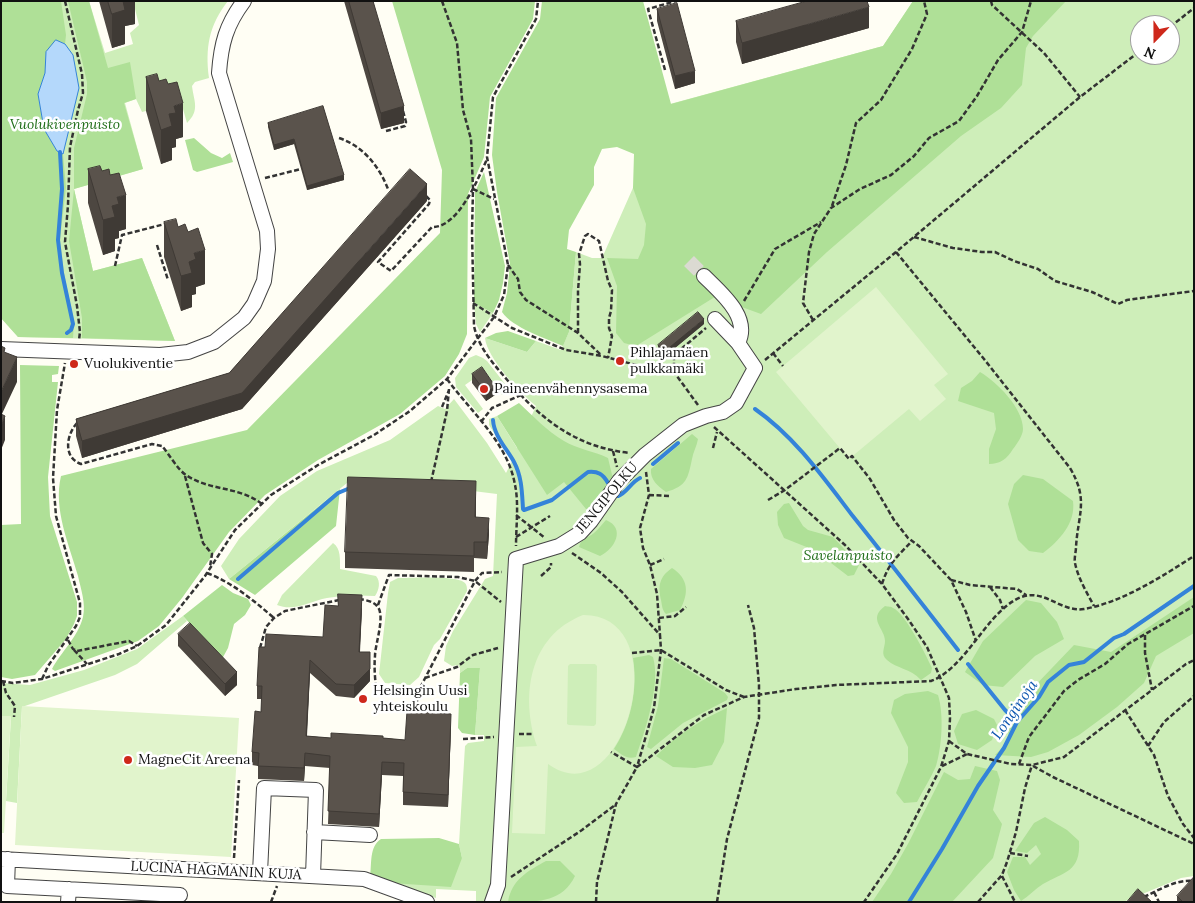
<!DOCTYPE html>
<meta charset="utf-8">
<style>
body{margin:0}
#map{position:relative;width:1195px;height:903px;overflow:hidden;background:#fffef4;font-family:Lora,serif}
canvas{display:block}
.frame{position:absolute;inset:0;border:2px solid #111;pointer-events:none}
.north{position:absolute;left:1130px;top:15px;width:50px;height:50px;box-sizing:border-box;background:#fff;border:1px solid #a0a0a0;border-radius:50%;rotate:202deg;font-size:14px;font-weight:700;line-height:20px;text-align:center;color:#111}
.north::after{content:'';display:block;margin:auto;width:18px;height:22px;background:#ce281b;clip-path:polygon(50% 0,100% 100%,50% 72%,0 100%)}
</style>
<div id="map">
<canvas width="1195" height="903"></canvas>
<div class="frame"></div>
<div class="north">N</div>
</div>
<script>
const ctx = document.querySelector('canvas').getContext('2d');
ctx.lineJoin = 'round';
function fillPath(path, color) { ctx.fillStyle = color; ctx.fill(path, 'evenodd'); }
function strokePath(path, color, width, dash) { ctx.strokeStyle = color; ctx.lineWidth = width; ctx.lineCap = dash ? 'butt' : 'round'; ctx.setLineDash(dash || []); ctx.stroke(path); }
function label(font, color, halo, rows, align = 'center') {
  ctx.font = font + ' Lora,serif'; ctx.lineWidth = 5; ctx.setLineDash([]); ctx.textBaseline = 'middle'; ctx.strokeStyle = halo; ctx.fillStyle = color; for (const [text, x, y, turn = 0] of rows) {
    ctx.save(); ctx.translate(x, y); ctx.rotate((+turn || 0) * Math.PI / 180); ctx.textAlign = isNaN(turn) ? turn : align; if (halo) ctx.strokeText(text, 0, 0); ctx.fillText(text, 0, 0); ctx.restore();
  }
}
fillPath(new Path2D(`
 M1,1h88l16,52 28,-9 -3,-11 9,-8 -6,-24h95c-19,24 -23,47 -19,77l-14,4 -3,4c2,16 8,24 -5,37l-6,-21 -39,10 -6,-13 -11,4 18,66 -69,20 19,82 49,-13 33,83 -157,-4 -17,-19z
 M913,1h281v875l-13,2 -58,24h-647v-11l-40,-2v9l-45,-15 71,-25 -3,-14 6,-98 3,-3 16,-2v-6h-9l5,-67h-13l-7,5v-5l-2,-3 -6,1 -8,-5 2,-15 7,-15 32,-52 8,-3 4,-82 -72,-9 -78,-2 -118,96 -8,-13 18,-27 41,-43 37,-25 73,-31 48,-34 7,3 9,-10 33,44 19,30 6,-12 -23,-36v-6l8,-3 20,32 19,-42c-16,-13 -49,-48 -51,-68l42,14 9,-11 25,9 8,-18 7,-80 16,6h10l68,-154 213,-58zM1140,25h30v30h-30z
 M474,303l19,10 -13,19 -4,-8z
 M476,355l7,3 4,3 26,33 -11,1 -17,-24 -20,14 18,24 -5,4 -22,-26 -1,-9 14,-20z
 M333,543c8,5 7,17 7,26l36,7c5,6 3,14 -1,20 -16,-1 -33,-1 -48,2 -17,3 -32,14 -50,7l5,-10z
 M398,578c12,0 60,-3 67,5 2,2 2,5 2,8l-27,48 -6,6 -15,32 -9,8 -25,-2 -6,-9 9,-81 2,-11z
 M183,616l4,5 -50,43 -22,11 -93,32 -5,96 -11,-2 5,-84 -10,-1v-33l29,2 54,-15 53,-21z`), '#ceeeb9');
fillPath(new Path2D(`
 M1,1h60l5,34 -1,9 -9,-4 -10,12 -1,21 -7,21 6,35 13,22 6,3 3,33 -6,53 4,33 10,49 -1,16 -55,-1 -17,-19z
 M68,1h21l19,67 22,-6 6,37 -12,4 19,66 -69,20 19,82 49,-13 33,83 -93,-3v-20l-13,-77 5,-52v-41l13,-54v-12z
 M392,1h143l-2,18 -43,78 -6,60 -16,37 -1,140 -8,20 -14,22 -45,38 -82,46 -53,35 -36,37 -47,66 -23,28 -21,15 -83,30 -3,-2c9,-17 26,-32 31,-52 3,-14 -2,-27 -5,-41 -9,-32 -25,-67 -17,-100l186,-46 193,-197 2,-63z
 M542,1h101l28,103 212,-58 30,-45h153l-33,35 -7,12 -4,37 -21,23 -40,28 -134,116 -66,62 -22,-8 -33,-37 -6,7 18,19 -82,51 -12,-3 -8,-10 1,-47 -10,-28 31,1 6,-14 2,-21 -13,-36 1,-34 -17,-7 -15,2 -8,18v18l-25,45 -2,19 9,3 -7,80 -6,14c-18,-8 -50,-18 -61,-34l5,-19 3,-29 -13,-72 -5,-37 4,-57 44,-79z
 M194,138l17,15 11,5 8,-5 3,9 -36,10 -4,-2 -8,-30z
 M484,172l21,94 -2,17 -4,17 -6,13 -19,-10 1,-111z
 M508,331l28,10 -9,11 -42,-14 11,-5z
 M20,365l39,1 -1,8 -6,1v7h6l-10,95 2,39 27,86v14l-3,8 -8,15 -31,36 -23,4 -11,-2v-152l20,-1z
 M980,372c17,10 43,36 43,57 0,6 -6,15 -10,20 -6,10 -13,15 -24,15v-15l7,-20 -2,-16 -36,-12 3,-13 11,-7z
 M519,403c14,13 28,28 45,38 13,8 30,10 44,17l5,21 -21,33 -6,-3 -22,-27 -17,13 -50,-79z
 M692,434l6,5c-1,7 -5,13 -6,20 -4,19 -5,27 -26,33 -8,-6 -16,-12 -15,-23z
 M1023,475l20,4 30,22c3,22 -14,40 -30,52l-14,-2 -11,-11 -10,-36 6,-20z
 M340,489l-4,37 -81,69 -26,-16z
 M789,503l14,23 5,4 25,7 26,28 -5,10 -6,1 -34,-26 -30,-12 -6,-13 -1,-13 7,-8z
 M606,520c20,8 9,29 -6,36l-21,-9c2,-9 9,-9 15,-14 5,-4 8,-9 12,-13z
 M672,568c17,11 17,25 8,42l-14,4c-4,-4 -4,-9 -5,-14 -3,-14 -2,-23 11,-32z
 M222,585l11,8 15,6 3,6 -6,10 -11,9 -6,24 -6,11 -39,-43z
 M1194,597v36l-38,23 -12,27 -27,24 -38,28 -31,17 -17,5 -36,-2 14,-14 -2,-26 67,-70 37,7z
 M1026,600l15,3 16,19 7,17 -29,17 -32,31 -20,-2 -18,-13 18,-31z
 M885,606c3,1 6,0 8,2 12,5 33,47 39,60l-1,5 -10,7c-11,-12 -24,-11 -34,-20 -7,-6 -2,-12 -2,-19 0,-13 -18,-22 0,-35z
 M649,655l4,2c8,28 -8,73 -17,100 -9,3 -15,-3 -22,-8 17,-26 24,-60 19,-91z
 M664,658l7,1 54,34 3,4 -1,3 -44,23 -32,26 -4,-2 11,-41z
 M467,668h13l-5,67 -13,-2 -4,-5 2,-55z
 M928,691l10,4c6,19 4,52 -2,71 -5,12 -13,24 -19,36l-13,1 -8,-10 12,-31v-15l-17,-34 3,-13 11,-6z
 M727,708l-3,34 -12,23 -17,3 -22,-1 -17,-11c21,-21 44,-36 71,-48z
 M976,710l18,9 3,6 -5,15 -15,10 -19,-6 -4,-13 8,-17z
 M975,766l22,5 3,9 -7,30 9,14 -9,34 -41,44h-80l19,-28 18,-32 35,-70 14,8 12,-1z
 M1045,817l22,13 12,11c2,31 -15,31 -36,43 -8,5 -14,12 -22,17l-7,-11 -7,-18 6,-15h12l5,8 11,-11 -5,-9 -9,8 -12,-2 19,-28z
 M439,838l20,6 3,14 -11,29 -60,-4 -21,-6c2,-14 -1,-30 11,-38z
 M546,861h14l15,15c-13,27 -39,26 -67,26 4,-23 20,-31 38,-41z`), '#afe097');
fillPath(new Path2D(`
 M876,287l72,87 -14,11 12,14 -26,22 -11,-12 -60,50 -73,-87z
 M583,615c96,-1 42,205 -35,149l-3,70 -33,-1 4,-86 21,-1c-17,-50 -8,-110 46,-131zM570,664h25l2,2 -1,58 -2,2 -25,-1 -2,-1 1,-58z
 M22,706l217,12 -8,139 -216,-12z
 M1,716h10l-7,117h-3z`), '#e1f4cc');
const water = new Path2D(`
 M56,40l9,4 8,11 6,33 -16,66 -6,-3 -13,-22 -6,-35 7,-21 1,-21z`);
fillPath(water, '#b4d8fb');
strokePath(water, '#3483d9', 1);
strokePath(new Path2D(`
 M60,152l2,37 -4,51 4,33 11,51 -2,6 -4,3
 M755,409c39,27 68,68 97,106 36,45 71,90 106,135
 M493,420c1,16 14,29 21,42 8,15 8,31 9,47l1,1 28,-10 36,-28c10,-1 15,2 20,11h2
 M653,464l25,-21
 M616,494l2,2c9,-3 13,-14 22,-18
 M238,579l100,-86 12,-5
 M968,664l37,46 12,12
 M909,902l33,-53 36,-63 26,-38 13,-26 22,-25 9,-15 21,-17 15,-3 30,-24 10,-4 70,-48`), '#3483d9', 4);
strokePath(new Path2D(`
 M689,261l15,15`), '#dbdad2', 14, [14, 7]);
const minor = new Path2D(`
 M704,276c17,17 47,41 34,67
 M1,349l159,6 28,-3 26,-10 30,-24 10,-14 10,-23 4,-32 -1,-18 -48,-158c2,-29 7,-48 25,-72
 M314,832l56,3
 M1,859l363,20 63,23
 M8,859l-1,27 173,9
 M260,873l4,-85 52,2 -3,86
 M68,902l1,-13
 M492,902l6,-17 18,-326 43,-13 21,-13 11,-12 28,-40 26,-26 38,-30 23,-9 17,-4 13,-9 19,-35 -17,-25 -23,-24`);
strokePath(minor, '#444', 16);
strokePath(new Path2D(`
 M65,1l17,73 1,19 -5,17 -8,37 -2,58 -3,37 12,64 3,26 -1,8
 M442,1l15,42 6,67 8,29 2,50 -1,43 2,94c4,19 16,34 29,49 35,42 71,72 127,78
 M991,1l1,4 52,48 36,44
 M1170,27l24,-19
 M665,70l-17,-61 28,-8
 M386,131l19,-5 1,-4 -3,-11
 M339,138c24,8 40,28 49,51
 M265,178l36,-9
 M473,189l21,10
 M426,196l4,4 -1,4 -51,58 13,9 41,-44c26,1 46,-48 55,-68
 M832,206l14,-41 10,-42 25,-23 31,-51 15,-35 -3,-13
 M914,237l39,11 29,4h13l19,9 24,8 17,12 37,11 26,12 9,-4 67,-9
 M157,245l11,35
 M896,252l88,107 86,109c19,32 8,46 6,79 0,5 -2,11 -1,16 3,15 12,30 19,43
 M508,265l10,14 2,13 6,8 52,33 23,22
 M115,266l7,-31 43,-11
 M744,301l31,-52 46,-27
 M473,303l39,25 54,22 36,6 64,17 8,-1
 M813,320l-10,-17 6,-51 5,-18 17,-26 29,-19 31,-14 23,-19 15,-18 30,-17 18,-25 21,-36 24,-28 9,-31
 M578,333v-42l2,-27 -1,-10 6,-18 3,-2 11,7 9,40 4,9 -1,21 -2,7v10l3,8 -4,22
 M773,353l10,13
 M765,360l131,-108 184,-155 60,-46
 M447,379c24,33 61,64 68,106 4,18 1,42 1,61
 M698,405l-24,-33v-17l32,-27
 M442,407l7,-17
 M481,422l11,-14 29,-13
 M77,423c-11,12 -14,35 4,41l71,-20 10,2c7,8 16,24 24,29 23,16 53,11 76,29
 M714,427l131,118 37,39 26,35 19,28 22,51 1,20 -1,23 -8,26 -44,87 -33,48
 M713,448l4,-16
 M613,451l4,16
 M646,472l3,23 -9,33 3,20 7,17 7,29 3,41
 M185,476l18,67 9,11 -2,13
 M431,482l16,-71 2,-22
 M649,495l21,1
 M768,500l17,-10 55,-42 9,11 3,-3 18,23 24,41 14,18 11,8 32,34 15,32 10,29
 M516,515l29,23
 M516,537l34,-21
 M572,553l29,20 21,19 38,43 1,15 -7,58 -17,59 -26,-15
 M650,565l14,-6
 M207,573c26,10 46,27 67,45
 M541,576l10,-9v-4
 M951,580l19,5 47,4 9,6
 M882,584c7,-22 15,-27 30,-43
 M990,587l10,13 3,9
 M359,599c6,1 14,2 18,7 9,9 -2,38 -2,50 -1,11 0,22 1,32l42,4
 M378,605l11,-30 69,2 17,4 26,21
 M659,618l16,-2 11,-9
 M1145,635v18l7,37
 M68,640l5,9 4,2 52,-10 8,5
 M260,648l6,-21 8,-9 11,-7 54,-11
 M74,650l13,14
 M632,653l29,-3 65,40 18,7
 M425,678l32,-11 16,-12 25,-7
 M42,679l6,-13 28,-40 4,-9v-14l-24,-87 -3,-38 4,-68 8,-47
 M1,681l12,2 29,-4 77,-25 18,-8 29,-21 39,-49 30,-46 36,-35 47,-30 56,-30 36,-24 37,-32 47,-62 10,-22 4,-30 -21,-108 6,-60 43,-78 2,-18
 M3,681l3,12 9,13 -1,11
 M417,702l1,-10 57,-111 7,-8 20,-1
 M1125,710l29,45 14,41 15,28 11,14
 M519,734h14
 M463,739l31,-2
 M949,741l18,13 44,10 21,1 32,-8 122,-93 8,-4
 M1148,746l16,-24 30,-26
 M1019,764l10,-27 35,-46 14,-11 27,-16 23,-20 66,-38
 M942,766l25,-12
 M1033,766l20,11 141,67
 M1010,853l18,3
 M234,858l5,-78
 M1002,876l13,26
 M511,877l71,-47 33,-25
 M1154,892l5,10
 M1144,897c15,-7 32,-18 50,-16
 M271,902l6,-16
 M596,902l1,-20 19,-78 21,-37 67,-52 40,-18 52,-8 40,-4 95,-4c33,-12 54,-64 84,-81 27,-16 44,13 69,9 39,-7 77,-32 110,-53
 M717,902l10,-63 32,-121v-33l-5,-57 -6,-23
 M978,902l24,-27 5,-13 9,-30 9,-44 7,-23`), '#333', 2.5, [5, 2.5]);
strokePath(minor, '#fff', 14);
fillPath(new Path2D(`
 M99,1h36v23l-10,2v18l-13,4z
 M344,1h29l31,122 -23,6z
 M657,9l38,74 -20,6 -18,-68z
 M736,21l133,7 -127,36 -6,-22z
 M146,77l13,4 24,56 -7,2v8l-4,1v12l-11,4 -15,-53z
 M323,106l21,74 -37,10 -13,-46 -20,6 -6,-23v-4z
 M88,169l14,2 24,58 -7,2v7l-4,1v12l-12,4 -15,-52z
 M427,201l-185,208 -160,49 -6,-22v-17l153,-46z
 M164,222l41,62 -9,3v7l-4,1v12l-11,4 -17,-54z
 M704,324l-40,33 -6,-8v-4z
 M472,374l23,21 -9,6 -14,-18z
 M476,497v20l13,17 -2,25 -13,-1v14l-129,-4v-16z
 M362,608l-2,44 10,13v16l-16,17 -18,-2 -26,-23 -3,63 24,2h52l22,2 46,-14 -3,81 -45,-2v-29l-21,-1 -3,52 -51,-3 2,-56 -25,-2 -1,15 -46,-2v-13l-6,-1v-13l9,-40 1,-13h-5v-13l8,-39 58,-10z
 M178,634l59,51 -12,11 -47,-50z
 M1177,896l17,6h-17z`), '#4d4741');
fillPath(new Path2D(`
 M121,1h14v23l-10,2v18l-13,4v-34z
 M869,7v21l-127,36v-21z
 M695,71v12l-20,6v-13z
 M183,103v34l-7,2v8l-4,1v12l-11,4v-34l13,-24z
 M404,106v17l-23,6v-16z
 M294,139v5l-20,6v-5z
 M344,175v5l-37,10v-4z
 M427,184v17l-185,208 -160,49v-17l160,-48z
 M126,195v34l-7,2v7l-4,1v12l-12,4v-35l14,-23z
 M205,250v34l-9,3v7l-4,1v12l-11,4v-35l13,-23z
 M704,319v5l-40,33v-5z
 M17,357v25l-16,34v-24z
 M495,386v9l-9,6v-8z
 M5,416v24l-4,10v-24z
 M489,518v16l-2,25v-17z
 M362,595v13l-3,56v-12z
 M370,652v29l-16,17v-13z
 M310,660v13l-4,76v-13z
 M237,672v13l-12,11v-12z
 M451,714v12l-3,81v-12z
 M305,753v13l-1,15v-13z
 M382,762v13l-3,52v-13z`), '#3f3a35');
const building = new Path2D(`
 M108,1h15l2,9 -13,4z
 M349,1h24l31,105 -23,7z
 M807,1h60l2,6 -127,36 -6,-22z
 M677,3l18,68 -20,5 -18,-67z
 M157,74l2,7 7,-2 2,5 9,-2 6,21 -9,3 2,7 -7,1 3,12 -11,4 -15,-53z
 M323,106l21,69 -37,11 -13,-47 -20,6 -6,-22z
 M100,166l2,5 7,-2 1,6 9,-2 7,22 -9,2 2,7 -7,2 3,11 -12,3 -15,-51z
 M410,169l17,15 -185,209 -160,48 -6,-22 153,-46z
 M176,219l2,8 7,-3 3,8 10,-4 7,22 -11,3 2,6 -7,3 3,11 -11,3 -17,-54z
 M698,312l6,7 -40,33 -6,-7z
 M1,346l4,2 -1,4 13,5 -16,35z
 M482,367l13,19 -9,7 -14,-19z
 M1,414l4,2 -4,10z
 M348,477l128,4 -1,36 14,1 -2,24h-13v14l-129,-4z
 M338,594l24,1 -3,57h11v17l-16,16 -18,-1 -26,-24 -4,76 25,2v-5l52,3v2l22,2 2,-29 44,3 -3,81 -45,-3 1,-29 -22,-1 -3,52 -51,-3 2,-55 -25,-3 -1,15 -46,-2 1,-13 -7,-1 3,-41 6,1 1,-26h-5l2,-39h6l1,-13 57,3 2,-32 13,1z
 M190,623l47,49 -12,12 -47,-50z
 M1194,877v25h-11l-6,-6z
 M1138,889l14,13h-25z`);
fillPath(building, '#5a534c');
strokePath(building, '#3f3a35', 1);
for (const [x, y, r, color] of [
 [620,361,5,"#ce281b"],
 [74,364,5,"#ce281b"],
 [484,389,5,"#ce281b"],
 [363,699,5,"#ce281b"],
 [128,760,5,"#ce281b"]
]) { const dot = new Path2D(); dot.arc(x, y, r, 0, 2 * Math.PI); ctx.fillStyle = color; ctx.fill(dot); strokePath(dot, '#fff', 2); }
label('italic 14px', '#216f1a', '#fff', [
 ["Vuolukivenpuisto",65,125],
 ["Savelanpuisto",848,556]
]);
label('14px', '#111', '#fff', [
 ["Pihlajamäen",630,353],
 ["pulkkamäki",630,369],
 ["Vuolukiventie",84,364],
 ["Paineenvähennysasema",494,389],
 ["Helsingin Uusi",373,691],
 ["yhteiskoulu",373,707],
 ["MagneCit Areena",138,760]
], 'left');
label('14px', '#111', '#fff', [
 ["JENGIPOLKU",607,498,-50],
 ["LUCINA HAGMANIN KUJA",216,871,3]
]);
label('italic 15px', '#0d55af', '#fff', [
 ["Longinoja",1015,710,-55]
]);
</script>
